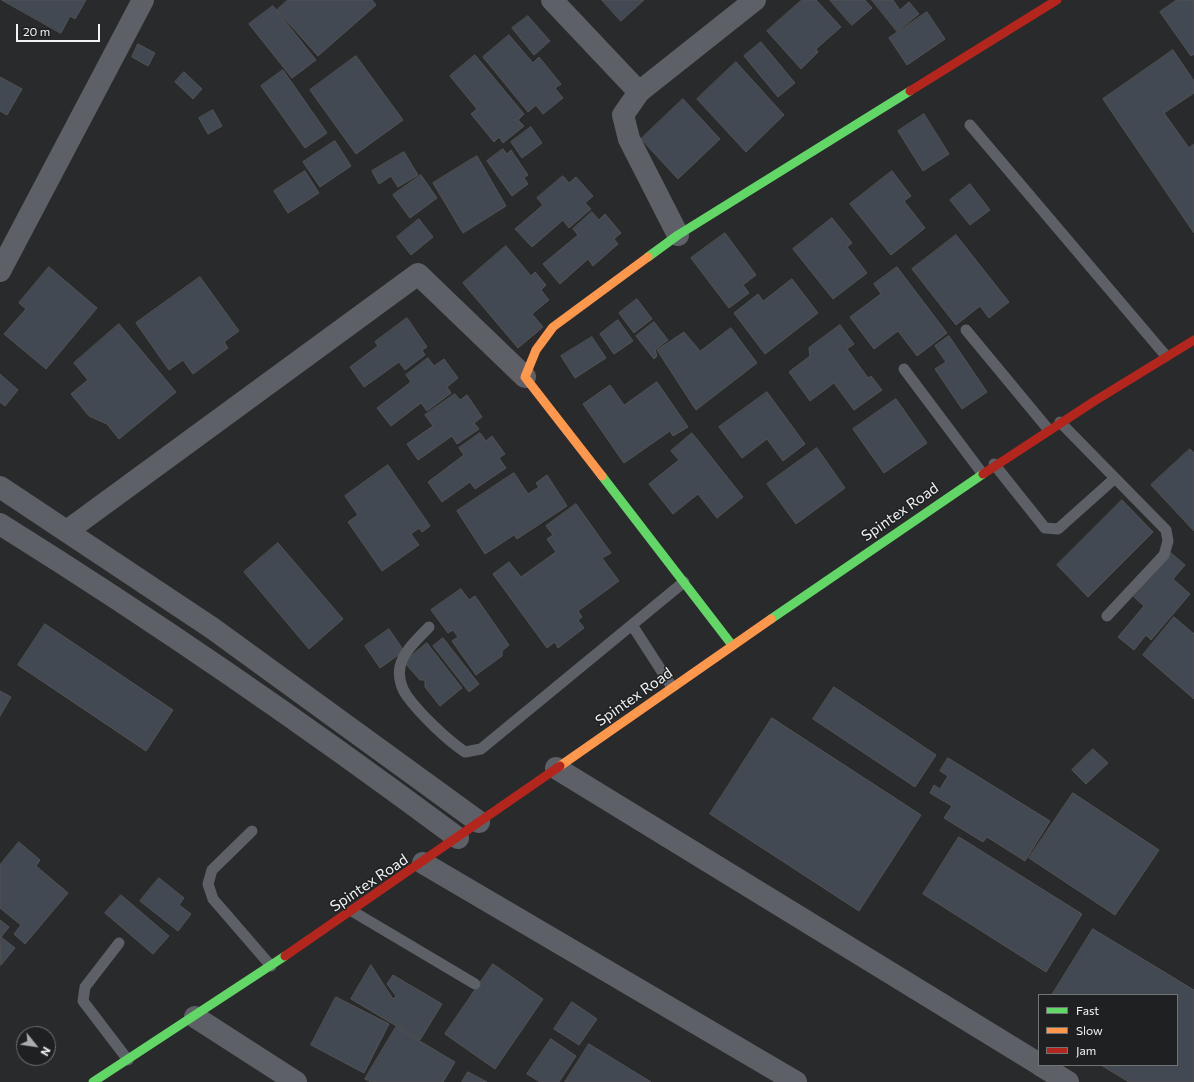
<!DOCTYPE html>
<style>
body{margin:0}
#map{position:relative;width:1194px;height:1082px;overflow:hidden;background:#292a2b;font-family:Commissioner,sans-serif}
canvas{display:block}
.legend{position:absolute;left:1038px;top:994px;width:140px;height:72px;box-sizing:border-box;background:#1e2022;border:1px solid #737476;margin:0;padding:5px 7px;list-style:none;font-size:12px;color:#f2f3f4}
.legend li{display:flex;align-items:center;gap:8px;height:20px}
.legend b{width:20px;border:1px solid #737476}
.north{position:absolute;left:16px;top:1026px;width:40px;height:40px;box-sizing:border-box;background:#1e2022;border:1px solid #737476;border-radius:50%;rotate:120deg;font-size:11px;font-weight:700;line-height:16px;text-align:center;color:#f2f3f4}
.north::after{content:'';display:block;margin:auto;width:14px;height:18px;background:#acadae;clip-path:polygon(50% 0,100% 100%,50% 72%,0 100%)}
.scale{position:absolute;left:16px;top:24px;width:84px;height:18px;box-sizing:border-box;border:2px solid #f2f3f4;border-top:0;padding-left:5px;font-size:12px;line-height:14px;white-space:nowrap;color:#f2f3f4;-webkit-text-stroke:3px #1e2022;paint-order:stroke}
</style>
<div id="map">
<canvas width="1194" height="1082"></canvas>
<ul class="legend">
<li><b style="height:5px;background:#63d668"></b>Fast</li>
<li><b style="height:5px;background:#ff974d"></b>Slow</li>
<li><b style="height:5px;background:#b3261e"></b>Jam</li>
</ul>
<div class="north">N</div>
<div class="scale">20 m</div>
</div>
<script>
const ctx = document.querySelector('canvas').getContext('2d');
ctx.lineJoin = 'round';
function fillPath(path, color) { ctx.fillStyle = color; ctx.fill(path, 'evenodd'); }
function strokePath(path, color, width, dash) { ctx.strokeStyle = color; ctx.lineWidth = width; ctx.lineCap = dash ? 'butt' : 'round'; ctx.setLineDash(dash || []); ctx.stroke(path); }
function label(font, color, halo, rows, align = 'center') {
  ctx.font = font + ' Commissioner,sans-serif'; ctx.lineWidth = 3; ctx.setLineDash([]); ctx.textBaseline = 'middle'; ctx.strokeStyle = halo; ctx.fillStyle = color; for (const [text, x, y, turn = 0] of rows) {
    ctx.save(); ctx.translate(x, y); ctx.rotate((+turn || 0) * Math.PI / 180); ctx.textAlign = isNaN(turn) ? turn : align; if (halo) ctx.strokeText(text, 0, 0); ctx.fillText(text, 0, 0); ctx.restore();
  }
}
const building = new Path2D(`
 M2,0h84l-11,19 -5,-3 -9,17z
 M288,0h84l4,5 -58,51 -41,-46z
 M602,0h42l-23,21z
 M802,0h14l25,27 -25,22 2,3 -17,17 -34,-38z
 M830,0h35l7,8 -20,17z
 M872,0h21l7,10 9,-8 10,12 -22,17z
 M1177,0h17v54l-3,2 -31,-44z
 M273,6l43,54 -24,18 -43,-54z
 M927,12l18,27 -38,26 -18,-27z
 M528,16l22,25 -16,14 -22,-27z
 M509,35l24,28 6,-6 22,27 -6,4 8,10 -20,16 -7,-9 -8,7 -45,-55z
 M761,42l34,41 -17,14 -34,-41z
 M138,44l17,9 -7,13 -16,-9z
 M1173,50l21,31v12l-30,20 25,35 5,-4v89l-91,-134z
 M475,55l49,59 -6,6 6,6 -21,17 -4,-6 -5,5 -23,-28 6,-5 -27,-33z
 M356,56l47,64 -47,34 -46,-64z
 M736,62l48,53 -38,37 -49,-53z
 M283,70l44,63 -22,15 -44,-62z
 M184,72l18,17 -9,10 -18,-17z
 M0,77l22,12 -15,26 -7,-4z
 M683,99l37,40 -42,40 -37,-40z
 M213,110l9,16 -14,8 -9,-16z
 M924,114l25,40 -26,17 -25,-40z
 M531,127l11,16 -20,15 -11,-16z
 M335,141l16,25 -31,21 -17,-25z
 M503,149l4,5 4,-4 17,25 -4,3 4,6 -16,12 -25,-35z
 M404,152l14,23 -20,12 -7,-11 -12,8 -7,-13z
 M477,156l29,50 -43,27 -30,-50z
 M305,171l14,22 -31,20 -14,-22z
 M892,171l19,25 -7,5 21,27 -34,27 -41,-51z
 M421,175l16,23 -27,20 -17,-23z
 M563,176l6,7 7,-6 17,19 -8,7 6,6 -22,19 -6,-8 -31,27 -17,-18 28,-24 -6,-7z
 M970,184l20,26 -20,15 -20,-25z
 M592,212l7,8 6,-6 16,19 -7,6 4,5 -25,22 -5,-7 -28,25 -17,-20 35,-29 -5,-6z
 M832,218l20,25 -5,4 20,26 -34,26 -40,-50z
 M419,219l14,18 -22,18 -14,-18z
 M725,233l31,42 -13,10 6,8 -20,15 -38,-50z
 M956,235l53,67 -20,16 -9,-12 -24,19 -44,-56z
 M506,246l25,30 4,-4 11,13 -5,5 8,10 -17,14 11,13 -25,21 -55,-65z
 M49,267l48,41 -51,61 -42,-35 22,-25 -7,-6z
 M897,267l50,66 -30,23 -19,-25 -24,18 -24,-32 31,-23 -7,-10z
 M200,277l39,54 -15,11 4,6 -35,26 -10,-14 -14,10 -33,-47z
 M792,279l26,34 -53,41 -31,-41 24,-19 5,7z
 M637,299l15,20 -18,14 -15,-20z
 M407,318l20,29 -5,3 3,5 -20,15 -6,-8 -35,25 -14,-20 28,-21 -3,-4z
 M618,320l15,21 -19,13 -14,-20z
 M654,322l14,18 -13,10 2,6 -3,3 -18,-23z
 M119,324l57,68 -57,47 -12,-15 -18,-8 -18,-22 17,-14 -14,-17z
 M840,325l14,19 -7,5 21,29 3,-2 11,14 -28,20 -20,-27 -24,18 -21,-29 21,-16 -1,-8z
 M731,328l26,35 -61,47 -39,-60 27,-18 16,19z
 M949,336l38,56 -25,17 -27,-40 11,-7 -11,-16z
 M592,337l14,21 -31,20 -14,-22z
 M428,358l6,8 10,-7 14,19 -11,9 4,6 -24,18 -6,-8 -30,23 -14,-18 34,-26 -5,-7z
 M0,374l18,16 -13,16 -5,-4z
 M657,382l31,45 -15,9 -3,-5 -46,32 -41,-59 27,-19 14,20z
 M767,392l38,52 -22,17 -16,-22 -25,19 -23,-31z
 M455,394l5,6 7,-5 15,22 -8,6 5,6 -22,15 -5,-8 -34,24 -11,-16 26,-18 -8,-11z
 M896,399l31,44 -43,30 -31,-44z
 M480,433l6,8 6,-5 13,18 -6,4 7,10 -31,21 -5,-7 -28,20 -14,-20 36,-27 -5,-7z
 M692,433l51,64 -26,21 -19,-24 -25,20 -24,-30 30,-24 -8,-9z
 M817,448l28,40 -49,36 -29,-40z
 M1190,449l4,4v78l-43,-46z
 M388,465l42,61 -8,6 -3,-4 -8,6 8,11 -37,26 -34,-49 10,-7 -13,-19z
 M514,473l14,21 11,-7 -3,-4 11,-8 20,31 -50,33 -3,-4 -29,19 -28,-43z
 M1122,500l31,32 -65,65 -31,-32z
 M576,504l35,49 -9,5 17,23 -41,30 4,6 -4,3 6,8 -26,20 -3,-6 -8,6 -54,-74 16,-12 12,15 35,-25 -9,-13 6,-4 -7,-9z
 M278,543l65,76 -34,30 -65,-77z
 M1171,553l14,12 -12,14 17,15 -39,46 -5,-5 -12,15 -16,-13 26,-31 -10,-9z
 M461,589l8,11 6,-4 34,49 -7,6v5l-26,19 -24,-34 6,-4 -5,-7 -5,3 -17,-23z
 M1174,617l20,17v65l-51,-44z
 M45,624l128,86 -27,41 -128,-86z
 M389,629l15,22 -24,17 -15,-22z
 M443,638l36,46 -10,8 -36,-46z
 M427,643l35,45 -22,18 -15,-19v-7h-5l-16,-18z
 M834,687l102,68 -21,32 -102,-68z
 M0,691l11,6 -11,19z
 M772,718l149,97 -62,96 -149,-97z
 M1093,749l15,14 -22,21 -14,-14z
 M948,758l102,63 -25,40 -38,-24 -4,5 -39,-24 8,-12 -22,-13 4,-8 6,4 8,-13 -8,-5z
 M1073,793l86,57 -44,65 -86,-57z
 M959,837l123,77 -36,58 -123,-78z
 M19,842l21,18 -4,6 32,27 -43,51 -11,-10 7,-9 -21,-17v-43z
 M159,878l25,20 -5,7 12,9 -13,17 -38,-30z
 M121,895l48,41 -16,18 -48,-41z
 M0,920l9,7 -8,10 14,11 -14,17z
 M1093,929l101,61v92h-65l-28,-17h76v-70h-125z
 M493,964l50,35 -48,70 -50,-35z
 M371,965l22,34 3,-3 -9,-12 6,-9 49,29 -22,36 -69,-41z
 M336,997l53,27 -25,49 -53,-28z
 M572,1002l25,17 -18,26 -25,-16z
 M396,1027l59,35 -12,20h-72l-6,-3z
 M551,1039l25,17 -17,26h-19l-13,-8z
 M589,1044l62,38h-86z
 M468,1072l19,10h-25z`);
fillPath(building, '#424953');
strokePath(building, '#535354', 1);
strokePath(new Path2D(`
 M970,125l196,231
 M966,330l82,99
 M904,369l78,104
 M1060,422l106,108 2,11 -4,14 -57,61
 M994,464l51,64 13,1 56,-50
 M632,625l40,62
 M429,627c-10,11 -26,24 -29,40 -2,9 1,21 7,29 13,18 40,44 58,56l16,-3 203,-167
 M252,831l-40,39 -4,14 5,15 58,67
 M352,911l123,73
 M119,943l-34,44 -2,14 45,59`), '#5d6167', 11);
strokePath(new Path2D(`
 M552,0l87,92
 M678,235l-49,-96 -6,-24 16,-23 116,-92
 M0,271l143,-271
 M0,487l212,141 267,194
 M0,524c157,98 309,203 458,314
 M67,531l351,-257 107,103
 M556,768l483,296
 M423,863l373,219
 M195,1017l101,65
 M1040,1065l28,17`), '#5d6167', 22);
strokePath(new Path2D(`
 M648,257l30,-22 232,-144
 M602,476l130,169
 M771,619l212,-145
 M93,1082l192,-126`), '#63d668', 9);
strokePath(new Path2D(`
 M602,476l-77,-99 11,-27 17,-23 95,-70
 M560,766l211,-147`), '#ff974d', 9);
strokePath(new Path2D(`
 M910,91l147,-91
 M983,474l110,-72 101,-62
 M285,956l275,-190`), '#b3261e', 9);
label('15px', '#f2f3f4', '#1e2022', [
 ["Spintex Road",900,512,-35],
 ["Spintex Road",634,697,-35],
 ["Spintex Road",369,883,-34]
]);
</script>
